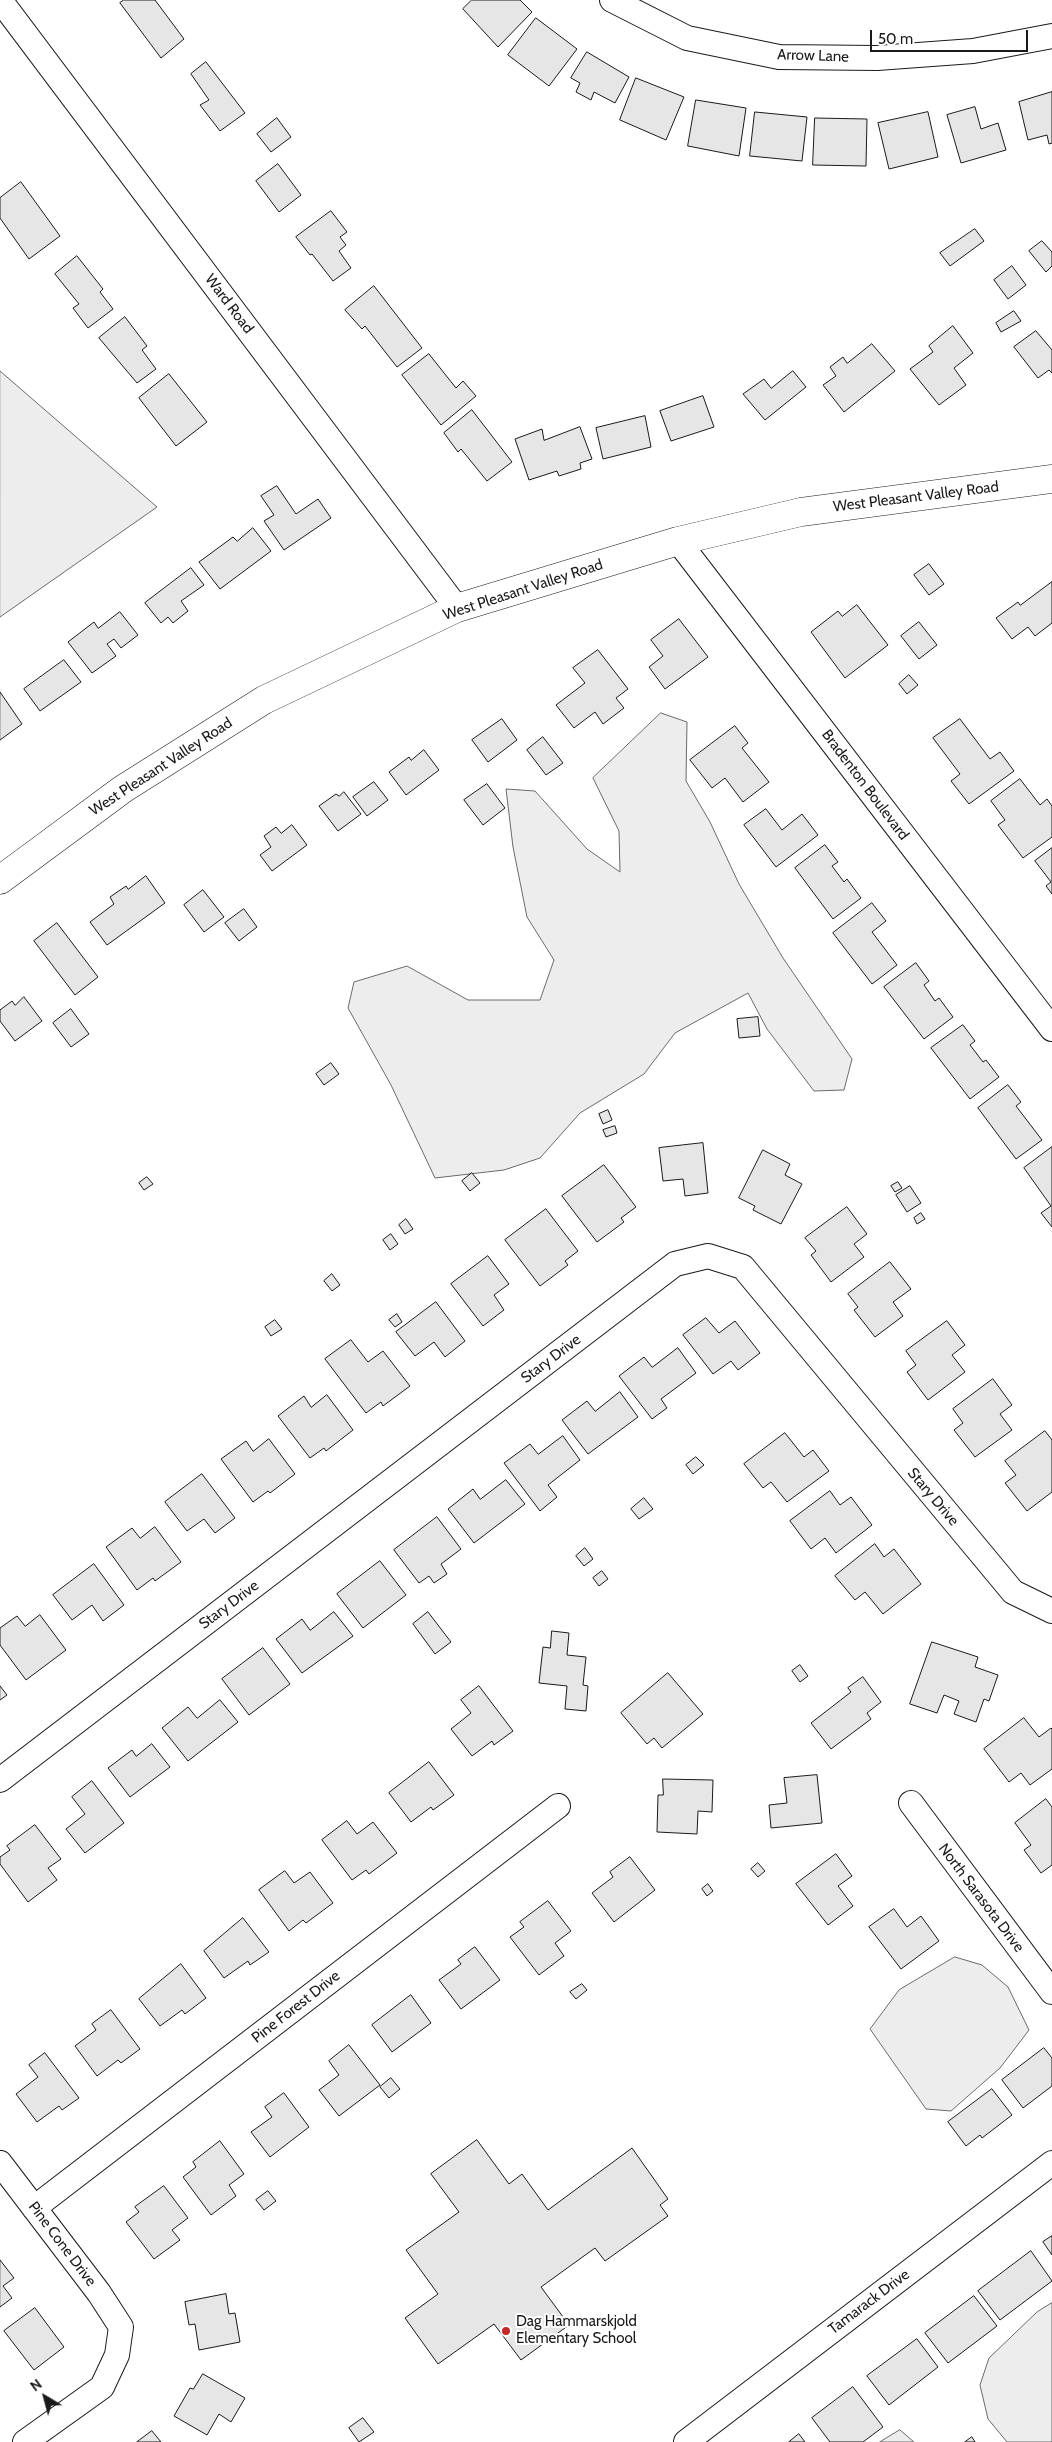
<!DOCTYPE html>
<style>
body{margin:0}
#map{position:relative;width:1052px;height:2442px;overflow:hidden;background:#fff;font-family:Cabin,sans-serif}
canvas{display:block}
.north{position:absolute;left:20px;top:2372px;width:50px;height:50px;-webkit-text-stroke:4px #fff;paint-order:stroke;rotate:323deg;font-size:14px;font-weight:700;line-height:20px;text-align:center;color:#1a1a1a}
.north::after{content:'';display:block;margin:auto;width:18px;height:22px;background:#1a1a1a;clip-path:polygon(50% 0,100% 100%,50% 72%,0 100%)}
.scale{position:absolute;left:870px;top:30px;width:158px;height:22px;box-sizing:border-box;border:2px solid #1a1a1a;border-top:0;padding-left:6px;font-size:15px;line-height:18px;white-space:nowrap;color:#1a1a1a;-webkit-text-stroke:4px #fff;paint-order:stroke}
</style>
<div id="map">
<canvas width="1052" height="2442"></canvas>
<div class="north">N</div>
<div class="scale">50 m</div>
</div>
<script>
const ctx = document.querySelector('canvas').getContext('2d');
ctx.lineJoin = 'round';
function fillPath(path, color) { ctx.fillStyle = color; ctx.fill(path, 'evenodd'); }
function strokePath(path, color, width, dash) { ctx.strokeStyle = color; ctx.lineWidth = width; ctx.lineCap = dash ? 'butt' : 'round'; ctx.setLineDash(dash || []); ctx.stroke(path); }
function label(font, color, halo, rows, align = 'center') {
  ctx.font = font + ' Cabin,sans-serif'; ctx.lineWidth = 4; ctx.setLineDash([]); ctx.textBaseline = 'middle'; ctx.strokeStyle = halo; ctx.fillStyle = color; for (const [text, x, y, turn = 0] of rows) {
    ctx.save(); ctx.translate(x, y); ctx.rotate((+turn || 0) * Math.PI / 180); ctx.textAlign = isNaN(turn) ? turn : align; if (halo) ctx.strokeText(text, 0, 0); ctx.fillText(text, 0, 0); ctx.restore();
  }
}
const built = new Path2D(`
 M0,371l157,136 -157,110z
 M661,713l26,9 -1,59 24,41 29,62 44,74 69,101 -8,31 -30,1 -47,-62 -19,-36 -73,40 -31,41 -64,39 -40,45 -36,12 -69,8 -44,-93 -43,-77 6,-26 53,-16 61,34h72l14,-40 -27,-43 -14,-70 -7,-58 29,2 52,58 33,23 -1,-41 -26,-53z
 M955,1957l27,8 26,22 21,43 -29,38 -49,43 -25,-2 -56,-80 29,-39z
 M1052,2303v139h-45l-19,-23 -8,-34 9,-27 48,-46z
 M900,2430l14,12h-34z`);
fillPath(built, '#ededed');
strokePath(built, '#6a6a6a', 1);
const building = new Path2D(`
 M124,0h31l29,39 -23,19 -41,-55z
 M472,0h48l12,12 -34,35 -35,-38z
 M536,18l41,31 -28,37 -41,-31z
 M587,52l42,25 -14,26 -21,-11 -3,8 -15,-8 4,-9 -9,-5z
 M206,62l39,51 -25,18 -20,-26 9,-5 -18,-26z
 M636,78l48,19 -18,43 -46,-20z
 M1052,92v51l-3,1 -2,-9 -19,5 -9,-38z
 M696,100l50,8 -7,48 -51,-10z
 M975,107l6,22 17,-6 8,27 -45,13 -14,-48z
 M755,112l52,5 -5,44 -52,-5z
 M928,112l10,45 -49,12 -11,-46z
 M277,118l14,19 -20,15 -14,-18z
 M815,118l52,1 -1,47 -53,-1z
 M278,164l23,31 -22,17 -23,-31z
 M21,182l39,54 -31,23 -29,-41v-20z
 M331,211l16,21 -7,5 6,8 -7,6 12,17 -18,13 -21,-27 -2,1 -14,-18z
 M975,229l9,12 -34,25 -10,-13z
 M1042,241l10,11v14l-6,6 -17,-21z
 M77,256l26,33 -3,3 13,17 -25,19 -15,-20 6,-4 -24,-30z
 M1012,266l14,19 -18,14 -14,-19z
 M374,286l48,62 -25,19 -32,-41 -3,3 -17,-19z
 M1014,311l7,10 -20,11 -5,-9z
 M125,317l22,29 -5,4 14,19 -19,14 -38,-45z
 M953,326l20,27 -19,15 12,17 -27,20 -29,-36 23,-17 -4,-6z
 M1036,331l16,19v23l-3,-3 -11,8 -24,-31z
 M872,344l23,27 -51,41 -21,-27 13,-9 -6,-9 13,-10 4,6z
 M429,354l27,34 7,-7 13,15 -35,29 -39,-50z
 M793,371l13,16 -41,33 -22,-26 21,-15 7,9z
 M169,374l38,48 -31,24 -37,-48z
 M703,396l11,31 -43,14 -11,-30z
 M472,410l40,52 -25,19 -26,-32 -3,3 -14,-19z
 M645,416l6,31 -48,12 -7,-31z
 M580,427l12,32 -12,4 1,6 -22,7 -2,-5 -28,9 -14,-41 27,-10 2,11z
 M277,486l19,28 22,-15 13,19 -47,32 -20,-29 10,-6 -13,-19z
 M253,528l18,23 -51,38 -21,-27 34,-25 4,4z
 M929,564l15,20 -15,11 -15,-20z
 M191,568l13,17 -23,16 7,10 -15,12 -5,-6 -7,6 -16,-20z
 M1052,582v41l-17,13 -7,-9 -16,12 -16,-21 22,-16 2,3z
 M857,605l31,40 -43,33 -34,-46 27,-21 4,5z
 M120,612l18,23 -17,13 -7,-9 -7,5 9,12 -24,17 -24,-31 26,-20 4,6z
 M679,619l29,38 -43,32 -16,-22 14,-11 -12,-16z
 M919,622l18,23 -18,14 -18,-23z
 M598,650l30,39 -12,9 8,10 -21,16 -8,-12 -21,16 -18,-23 29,-22 -12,-15z
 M64,660l17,22 -41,29 -16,-22z
 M909,675l9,10 -11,9 -8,-10z
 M0,692l22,32 -22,16z
 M502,719l15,21 -29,22 -16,-22z
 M960,719l30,40 10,-7 14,19 -45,33 -18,-23 9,-7 -27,-36z
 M735,726l13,17 -6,5 27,34 -26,20 -18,-24 -13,10 -22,-28z
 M543,737l20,26 -17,12 -19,-25z
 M424,750l15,20 -33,25 -17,-23 20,-15 2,3z
 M1020,779l20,26 7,-6 5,7v31l-29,21 -25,-33 7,-5 -14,-19z
 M374,782l14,18 -21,16 -14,-19z
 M487,784l18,24 -22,17 -19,-25z
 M344,792l17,22 -23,17 -19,-25 17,-12 3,2z
 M766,809l16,21 20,-16 16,21 -42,32 -32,-42z
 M292,825l15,20 -35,26 -12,-16 11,-8 -7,-11 12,-9 5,6z
 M825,845l13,17 -6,4 12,16 3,-3 14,19 -28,21 -38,-51z
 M1052,848v46l-6,-8 5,-4 -16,-21z
 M146,876l19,27 -58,42 -17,-23 24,-18 -4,-7 16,-11 2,3z
 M203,890l21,27 -20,15 -20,-27z
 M872,903l14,18 -14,11 25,33 -25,19 -39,-51z
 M244,909l13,18 -18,14 -14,-18z
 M57,923l41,54 -23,18 -41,-54z
 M916,963l13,18 -5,4 11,16 4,-3 14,19 -29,22 -40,-52z
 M24,997l18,24 -27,20 -15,-20v-11l12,-9 3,4z
 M71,1009l18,25 -18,13 -18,-24z
 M758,1017l2,19 -21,2 -2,-19z
 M963,1025l12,16 -5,4 13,17 3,-2 13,17 -29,22 -39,-51z
 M331,1063l8,11 -15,11 -8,-11z
 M1008,1085l13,17 -5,4 26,34 -26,19 -38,-51z
 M608,1110l4,10 -9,4 -4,-10z
 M615,1126l2,7 -11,4 -3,-7z
 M703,1143l5,50 -23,3 -2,-17 -20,2 -4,-33z
 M1052,1147v80l-11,-14 10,-7 -27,-38z
 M763,1150l27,14 -5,11 17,9 -21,40 -28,-14 2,-4 -16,-8z
 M604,1165l32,42 -15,11 3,4 -27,20 -35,-46z
 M472,1173l8,10 -10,8 -8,-10z
 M147,1177l6,7 -9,6 -5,-7z
 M898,1182l4,6 -7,4 -4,-6z
 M910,1186l11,17 -14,9 -11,-17z
 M847,1207l20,27 -13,10 10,13 -33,25 -20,-27 5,-4 -11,-13z
 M546,1209l32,42 -13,10 3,4 -28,21 -35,-46z
 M921,1213l4,6 -8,5 -3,-6z
 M406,1219l7,10 -8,5 -6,-9z
 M391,1234l7,10 -8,6 -7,-10z
 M488,1256l21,28 -15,11 10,15 -21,16 -32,-42z
 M890,1262l21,27 -18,13 10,14 -28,21 -21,-27 4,-3 -10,-13z
 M332,1274l8,11 -8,6 -8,-10z
 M436,1302l29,39 -20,16 -11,-15 -19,14 -19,-24z
 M397,1314l5,8 -7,5 -6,-7z
 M706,1318l13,15 16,-12 25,32 -22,17 -7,-9 -18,13 -30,-39z
 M275,1320l7,9 -11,7 -6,-9z
 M947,1321l18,24 -13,10 13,17 -37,28 -21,-28 9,-7 -10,-14z
 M351,1340l17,22 15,-11 27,35 -27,20 -2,-4 -15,11 -41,-54z
 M678,1348l18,25 -35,26 6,9 -15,11 -33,-43 25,-19 8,10z
 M993,1379l19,26 -12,9 12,16 -37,27 -21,-27 9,-7 -10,-14z
 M620,1392l18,25 -50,37 -26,-34 25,-19 8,10z
 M327,1395l26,35 -27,21 -2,-3 -14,10 -32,-42 26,-20 7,11z
 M1045,1431l7,9v52l-25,19 -22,-28 11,-8 -11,-14z
 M785,1433l19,24 9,-7 16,21 -42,31 -16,-20 -8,6 -19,-24z
 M563,1436l17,24 -32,25 9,12 -17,14 -36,-48 26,-19 8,10z
 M269,1439l26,35 -25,19 -2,-2 -15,11 -32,-43 25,-18 7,10z
 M696,1457l8,8 -11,9 -7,-9z
 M202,1474l33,44 -20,15 -11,-14 -17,12 -22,-29z
 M506,1480l19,24 -51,39 -26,-34 25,-20 7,10z
 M830,1491l10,14 11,-8 21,28 -36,28 -11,-15 -14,11 -21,-28z
 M644,1498l9,11 -14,10 -8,-10z
 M437,1517l24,32 -20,15 6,10 -13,9 -5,-7 -10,7 -25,-33z
 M155,1527l26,35 -26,19 -2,-3 -16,12 -31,-43 26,-19 8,10z
 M875,1544l9,13 10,-8 27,35 -38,30 -18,-22 -10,8 -20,-24z
 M585,1548l8,11 -9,7 -8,-10z
 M380,1561l26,34 -43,33 -26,-34z
 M94,1564l30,41 -21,16 -11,-16 -20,15 -19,-25z
 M602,1571l6,8 -9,7 -6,-8z
 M334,1612l19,24 -51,37 -26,-34 26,-20 8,11z
 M428,1612l23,30 -16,12 -22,-30z
 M40,1615l26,35 -40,30 -26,-35v-17l17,-12 8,10z
 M552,1631l17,2 -2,22 19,2 -3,28 5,1 -2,25 -21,-2 2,-23 -28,-3 4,-36 7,1z
 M932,1642l46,15 -3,10 23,8 -9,26 -5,-2 -8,23 -22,-8 5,-13 -15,-6 -7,18 -27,-9z
 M263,1648l27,36 -41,31 -27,-36z
 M800,1665l8,11 -8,6 -8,-11z
 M668,1673l35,41 -41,34 -8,-10 -7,6 -26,-31z
 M863,1677l18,25 -14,11 4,6 -40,30 -20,-26 40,-31 -3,-4z
 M0,1686l7,9 -7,5z
 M479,1686l34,45 -19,14 -2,-4 -20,15 -21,-27 20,-16 -10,-13z
 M220,1700l18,22 -50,39 -26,-33 26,-21 9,11z
 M1024,1718l15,19 12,-9 1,1v40l-22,16 -9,-12 -12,9 -25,-33z
 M152,1744l18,23 -40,30 -22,-29 24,-18 4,6z
 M429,1762l25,33 -21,15 -2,-3 -20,15 -22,-29z
 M817,1775l5,48 -51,5 -2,-23 18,-2 -3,-25z
 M663,1779l50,1 -1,32 -14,-1 -1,23 -40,-2 1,-37h5z
 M92,1781l32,42 -39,30 -19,-24 19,-15 -13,-17z
 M1046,1799l6,8v58l-11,8 -17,-23 7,-5 -16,-22z
 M347,1821l10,13 16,-12 24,31 -28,21 -3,-4 -14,10 -30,-40z
 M35,1825l26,34 -13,9 9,12 -29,22 -28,-38v-7l10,-7 -3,-4z
 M836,1854l16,22 -14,10 15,20 -25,19 -32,-41z
 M630,1857l25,33 -41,32 -22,-29 21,-16 -3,-5z
 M758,1863l7,8 -7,6 -7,-8z
 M285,1871l9,12 16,-11 23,31 -27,20 -3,-3 -14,11 -30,-41z
 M708,1884l5,7 -6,5 -5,-7z
 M548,1901l23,30 -16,12 9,13 -25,19 -29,-38 14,-10 -4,-5z
 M894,1909l13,18 14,-11 18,25 -38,28 -32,-42z
 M243,1918l26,34 -19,13 -2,-4 -24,17 -20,-27z
 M475,1947l25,33 -39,29 -22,-29 22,-16 -3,-4z
 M181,1964l25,34 -21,16 -3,-4 -22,16 -21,-27z
 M582,1984l5,6 -11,9 -6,-7z
 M411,1995l20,28 -39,29 -20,-27z
 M111,2010l29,39 -19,14 -3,-3 -21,16 -22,-30 21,-16 -4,-6z
 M349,2045l31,40 -41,31 -20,-26 20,-15 -10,-14z
 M1044,2048l8,10v28l-29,22 -21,-28z
 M45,2053l34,45 -17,12 -3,-4 -22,16 -21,-28 22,-17 -9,-12z
 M391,2078l9,11 -11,9 -9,-11z
 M992,2089l20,26 -30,23 -2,-3 -14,11 -18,-24z
 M284,2093l25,34 -39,30 -19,-25 21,-15 -7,-10z
 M477,2140l32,44 13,-10 26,36 84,-62 36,51 -8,6 8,11 -63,45 -10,-13 -54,39 28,38 -48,35 -27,-36 -56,40 -33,-46 33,-24 -32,-44 53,-38 -28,-38z
 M220,2141l24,33 -15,11 7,11 -25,19 -28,-38 13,-10 -3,-5z
 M164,2186l24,32 -16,12 8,10 -26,19 -28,-37 13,-10 -4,-5z
 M268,2191l8,10 -12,9 -8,-10z
 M1052,2236v19l-9,-13z
 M1031,2251l21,30 -52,39 -22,-29z
 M0,2260l14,18 -11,8 9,12 -12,9z
 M226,2294l3,20 6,-1 5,29 -41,8 -4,-26 -6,1 -4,-23z
 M974,2296l23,30 -49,37 -23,-30z
 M35,2308l29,39 -30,23 -30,-39z
 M917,2339l21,28 -49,38 -22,-29z
 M203,2374l42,24 -14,24 -12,-8 -12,21 -33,-19 16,-28 3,1z
 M853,2387l30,40 -20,15h-33l-18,-24z
 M363,2418l11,14 -15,10 -10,-14z
 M152,2431l9,11h-24z
 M799,2434l6,8h-16z
 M972,2437l3,5h-10z`);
fillPath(building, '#e6e6e6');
strokePath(building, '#1a1a1a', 1);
const minor = new Path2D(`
 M0,0l457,608
 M612,0l75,38 92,19 98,1 96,-7 79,-15
 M678,541l374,488
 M0,1780l675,-516 33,-8 35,11 270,325 39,19
 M911,1803l141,189
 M0,2163l99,130 22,34 -4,28 -15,32 -77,55
 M34,2208l524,-402
 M686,2442l366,-279`);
const major = new Path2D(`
 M0,880l123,-91 141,-89 193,-92 221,-67 123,-29 251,-33`);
strokePath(minor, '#1a1a1a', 26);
strokePath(major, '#1a1a1a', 29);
strokePath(minor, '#fff', 24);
strokePath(major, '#fff', 28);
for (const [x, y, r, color] of [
 [506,2331,5,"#c62828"]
]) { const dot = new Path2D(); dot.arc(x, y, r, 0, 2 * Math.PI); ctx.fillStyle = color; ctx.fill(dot); strokePath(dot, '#fff', 2); }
label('15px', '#1a1a1a', '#fff', [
 ["Arrow Lane",813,56,2],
 ["Ward Road",229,304,53],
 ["West Pleasant Valley Road",916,497,-7],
 ["West Pleasant Valley Road",523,590,-18],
 ["West Pleasant Valley Road",161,767,-33],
 ["Bradenton Boulevard",865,785,53],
 ["Stary Drive",551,1359,-37],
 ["Stary Drive",933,1497,50],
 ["Stary Drive",229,1605,-37],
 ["North Sarasota Drive",981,1898,53],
 ["Pine Forest Drive",296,2007,-38],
 ["Pine Cone Drive",62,2244,53],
 ["Tamarack Drive",869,2302,-37]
]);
label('15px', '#1a1a1a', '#fff', [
 ["Dag Hammarskjold",516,2322],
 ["Elementary School",516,2339]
], 'left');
</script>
